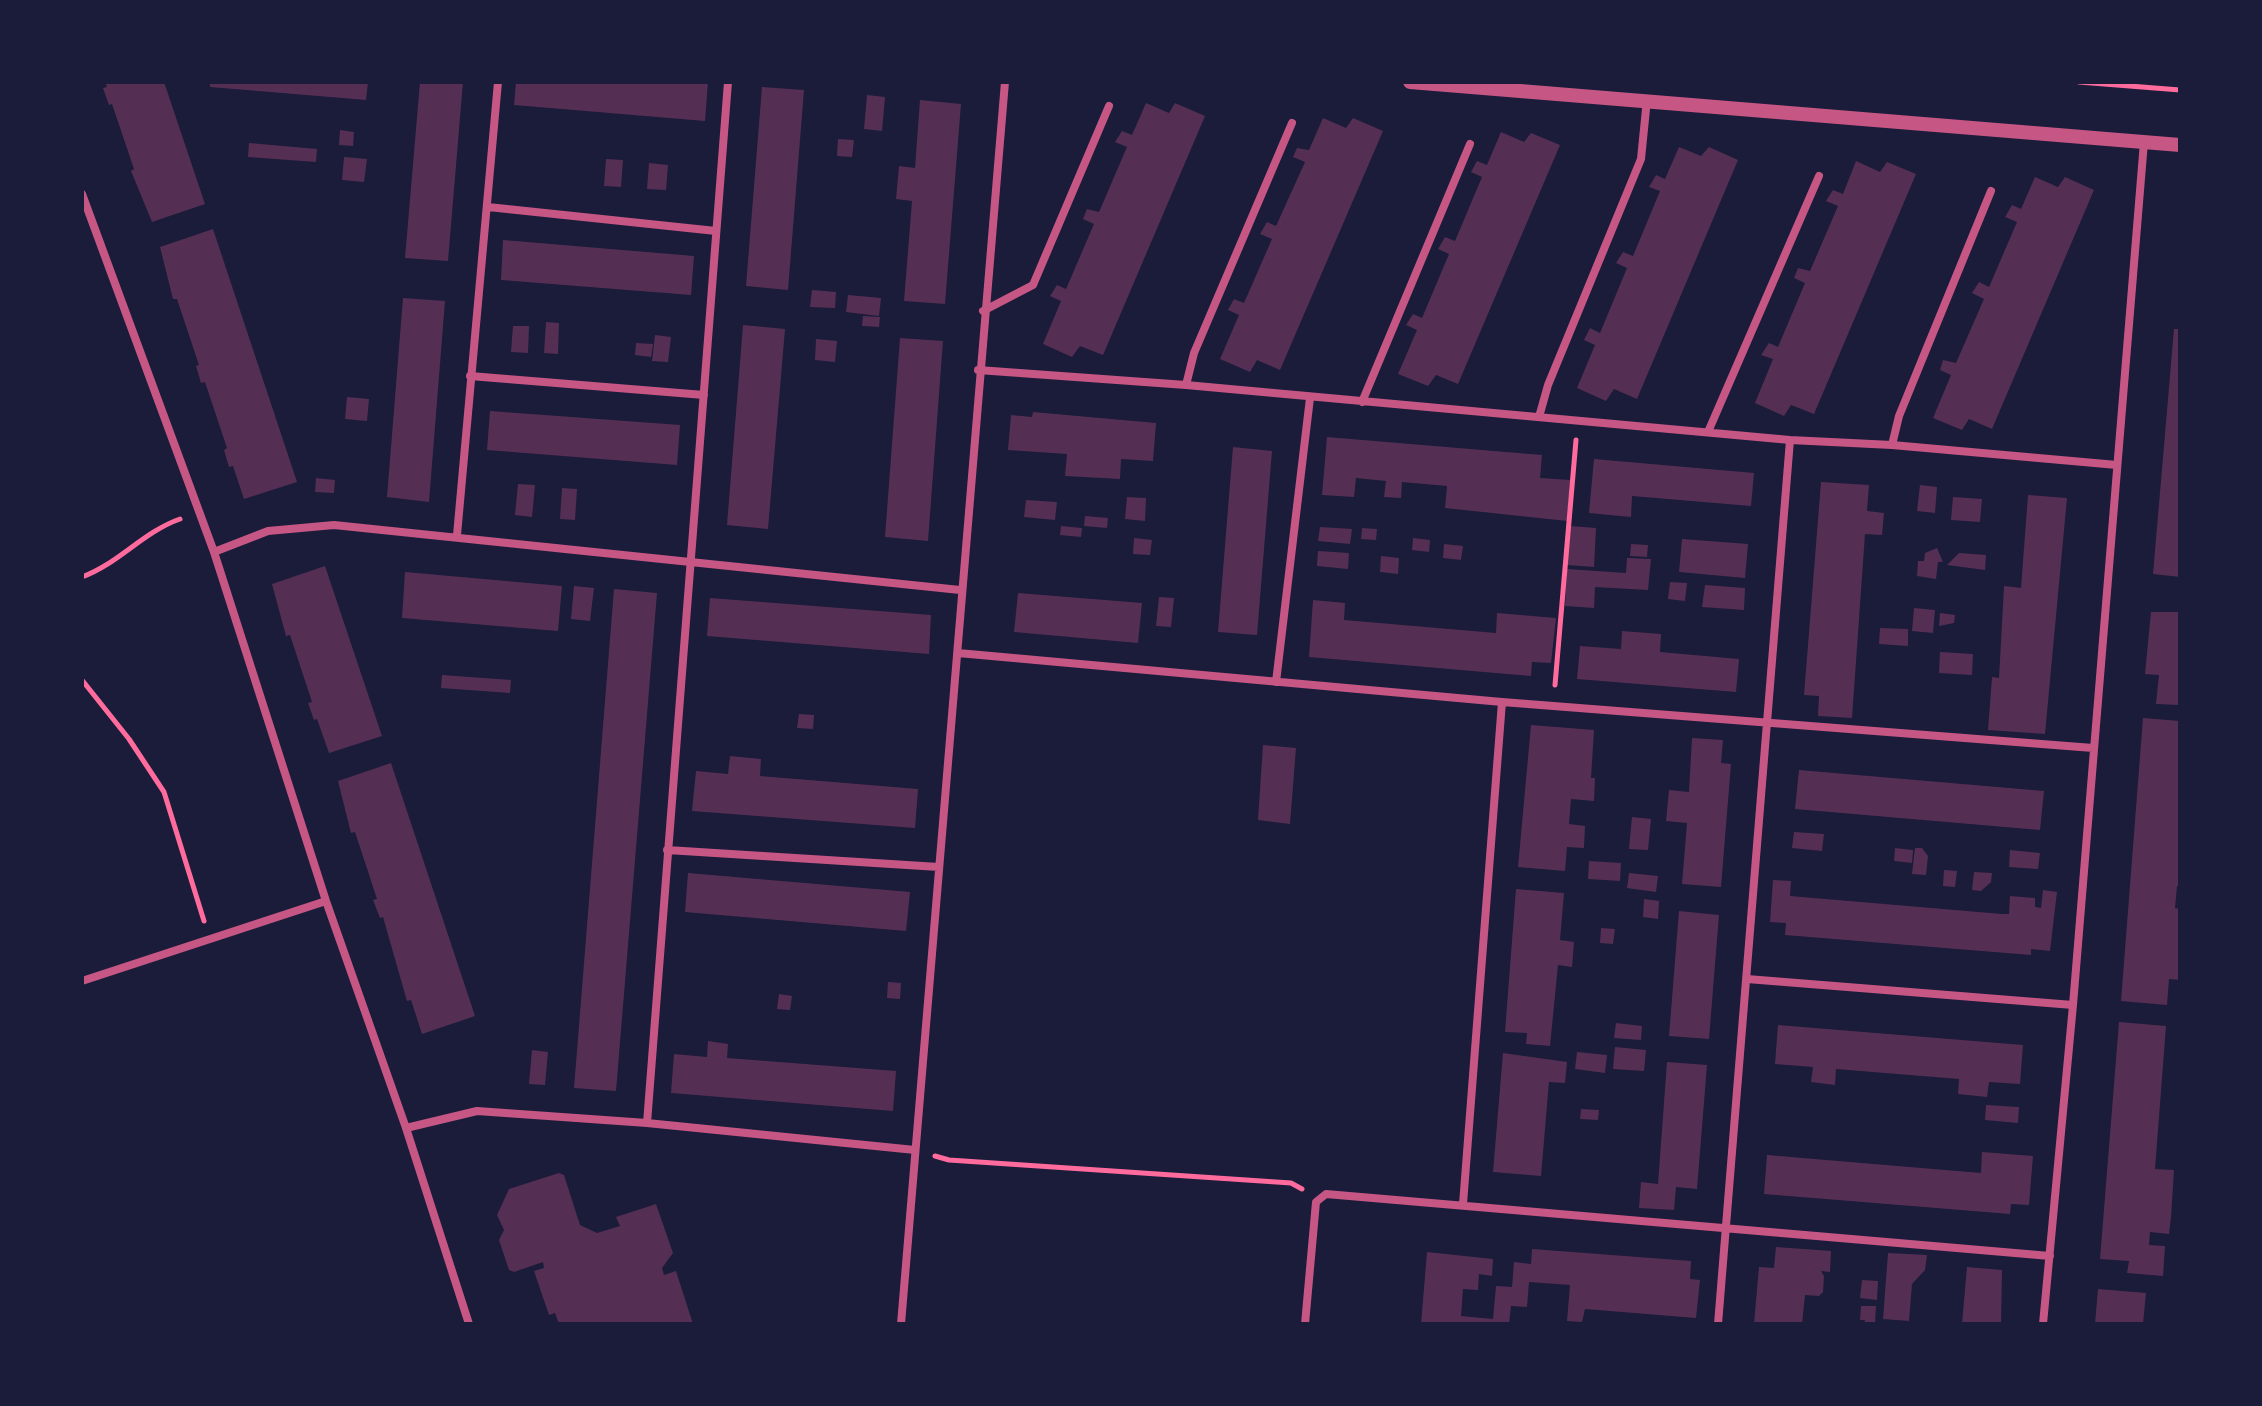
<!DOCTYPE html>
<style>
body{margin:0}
#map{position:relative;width:2262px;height:1406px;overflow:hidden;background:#1b1b3a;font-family:Ubuntu,sans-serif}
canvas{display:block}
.frame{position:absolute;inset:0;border:84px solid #1b1b3a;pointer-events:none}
</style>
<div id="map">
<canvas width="2262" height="1406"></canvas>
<div class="frame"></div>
</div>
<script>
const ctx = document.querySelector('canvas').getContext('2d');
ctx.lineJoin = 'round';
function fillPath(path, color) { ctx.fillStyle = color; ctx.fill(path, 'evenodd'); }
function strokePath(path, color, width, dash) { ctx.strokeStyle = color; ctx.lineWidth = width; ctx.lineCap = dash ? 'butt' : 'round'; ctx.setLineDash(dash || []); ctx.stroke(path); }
fillPath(new Path2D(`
 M105,82h59l41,122 -53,18 -21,-51 3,-2 -22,-65 -3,1 -6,-17 4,-1z
 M210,82h158l-2,18 -156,-13z
 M420,82h43l-15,179 -43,-3z
 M516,82h192l-3,39 -191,-16z
 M762,87l42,3 -16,200 -42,-4z
 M867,95l18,2 -3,34 -18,-2z
 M920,100l41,4 -16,200 -41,-3 8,-100 -16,-2 3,-33 16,2z
 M1146,103l23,10 6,-10 30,13 -102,239 -23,-9 -8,11 -29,-13 18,-43 -11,-5 7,-11 9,4 28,-65 -11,-5 4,-10 12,3 28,-65 -12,-5 7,-11 10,4z
 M1323,118l23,10 7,-10 30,13 -103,239 -23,-10 -7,12 -30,-13 19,-44 -11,-5 6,-11 10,4 28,-64 -12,-5 7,-12 9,4 29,-64 -12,-5 4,-9 12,2z
 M340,130l14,2 -1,14 -14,-1z
 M1501,132l23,10 7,-9 29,12 -102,239 -22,-9 -8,11 -30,-12 19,-44 -11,-5 7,-11 9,4 27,-64 -11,-5 7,-12 10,4 27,-64 -11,-5 6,-11 10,4z
 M838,139l16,1 -2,17 -15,-1z
 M249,143l68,6 -1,13 -68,-5z
 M1679,147l22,9 8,-9 29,13 -101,239 -23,-10 -8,12 -29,-13 18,-43 -11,-5 6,-12 10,5 27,-65 -11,-5 7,-11 10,4 27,-65 -11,-4 7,-12 9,4z
 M344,157l23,2 -3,23 -22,-2z
 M606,159l17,1 -2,27 -17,-1z
 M1856,161l24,11 7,-10 29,12 -102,240 -23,-9 -7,11 -29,-13 18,-44 -12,-4 8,-12 9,4 27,-64 -11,-5 4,-10 12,3 28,-65 -12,-5 7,-11 10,4z
 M649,163l19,2 -2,25 -19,-1z
 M2035,177l23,10 7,-10 29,13 -102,239 -23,-10 -7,11 -29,-12 18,-43 -11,-5 3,-10 13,3 28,-64 -12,-6 7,-11 10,5 28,-65 -12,-5 7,-12 9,4z
 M213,229l84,253 -53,17 -11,-33 -4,1 -5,-17 3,-2 -22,-66 -4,1 -5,-17 3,-1 -22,-66h-4l-13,-52z
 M503,240l191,16 -3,39 -190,-15z
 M812,290l24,2 -1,16 -25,-1z
 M848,295l33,3 -2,18 -33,-4z
 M403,298l42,3 -16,201 -42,-5z
 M863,316l17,1 -1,10 -17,-1z
 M546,322l13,1 -1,31 -14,-1z
 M743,325l42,4 -17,200 -41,-4z
 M513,326h16l-1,27 -17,-1z
 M2174,329h6v248l-27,-3z
 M655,335l16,2 -3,25 -16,-1z
 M900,338l43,3 -15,200 -43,-4z
 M816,339l21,2 -2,21 -20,-2z
 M636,343l17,1 -2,13 -16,-2z
 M347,397l22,2 -2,22 -22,-2z
 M490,411l190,14 -3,40 -190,-15z
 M1033,412l123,11 -3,38 -32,-2 -1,20 -55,-3 2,-22 -59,-4 3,-35 21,2z
 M1327,437l215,18 -2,23 30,2 -3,41 -122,-13 2,-22 -45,-4 -1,16 -17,-1 2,-16 -30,-3 -2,19 -32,-2z
 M1233,447l39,4 -15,184 -39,-3z
 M1594,459l160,14 -3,33 -119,-10 -1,21 -42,-4z
 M316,478l19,2 -1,13 -19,-1z
 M1821,482l48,3 -2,26 17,2 -2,22 -17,-1 -13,184 -34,-2 1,-20 -15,-1z
 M518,484l17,1 -3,32 -17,-2z
 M1920,485l17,2 -2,26 -18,-2z
 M562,488l15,1 -2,31 -15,-1z
 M2028,495l39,3 -22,236 -57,-4 4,-53 7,1 5,-92 17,2z
 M1127,497l19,1 -1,23 -20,-2z
 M1953,497l29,2 -2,23 -29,-2z
 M1026,500l31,2 -2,18 -31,-3z
 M1085,516l23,2 -1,10 -23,-2z
 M1061,526l21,2 -1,9 -21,-2z
 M1570,526l26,2 -2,39 -27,-2z
 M1320,527l32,2 -2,15 -32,-3z
 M1362,528l15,1 -1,11 -15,-1z
 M1134,538l18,2 -2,15 -17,-1z
 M1413,538l17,2 -1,12 -17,-2z
 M1682,539l66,5 -3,34 -66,-6z
 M1444,544l19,2 -2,14 -18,-2z
 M1631,544l17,1 -1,12 -17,-1z
 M1937,548l6,14h-5l-2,17 -19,-3 1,-15h6l1,-8z
 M1318,551l31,2 -1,16 -31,-3z
 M1959,553l27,2 -1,15 -38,-5z
 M1381,556l18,2 -1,16 -18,-2z
 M1627,558l24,1 -3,31 -53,-3 -1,21 -29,-2 2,-37 59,4z
 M325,566l57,170 -53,17 -12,-34 -3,1 -6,-17 4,-1 -22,-67 -4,1 -14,-52z
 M405,572l157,14 -4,45 -156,-13z
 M1670,582l17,1 -2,18 -17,-2z
 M1705,585l40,3 -1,22 -42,-3z
 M574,586l20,2 -4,33 -19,-2z
 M614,589l43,4 -41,498 -42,-3z
 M1018,593l124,10 -4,40 -124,-11z
 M1159,597l15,1 -3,29 -15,-1z
 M710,598l221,17 -2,39 -222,-18z
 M1313,600l32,3 -1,17 152,13 1,-20 59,5 -5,45 -19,-1 -1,14 -222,-19z
 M1914,608l21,2 -2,23 -21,-2z
 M2151,612h29v93l-24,-1 3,-29 -14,-1z
 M1940,613l15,2 -1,8 -15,3z
 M1880,628l28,1v17l-29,-2z
 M1622,631l39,3 -1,18 79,7 -3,33 -159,-13 3,-33 41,3z
 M1940,652l33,2 -1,21 -33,-2z
 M442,675l69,5 -1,13 -69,-5z
 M799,714l15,1 -1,14 -16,-1z
 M2143,718l37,3v166l-3,-1 -2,22 5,1v71l-11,-1 -2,26 -46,-4z
 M1531,725l63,5 -3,48h4l-1,23 -23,-2 -2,25 16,2 -1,22 -17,-1 -2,24 -47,-4z
 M1692,738l31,2 -2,23 10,1 -10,123 -39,-3 5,-61 -21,-2 3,-31 20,2z
 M1263,745l33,3 -6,76 -32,-4z
 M730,756l31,3 -1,17 158,13 -3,39 -223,-17 4,-40 32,3z
 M391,763l84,253 -53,18 -11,-34 -4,1 -24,-84 -3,1 -7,-18 4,-1 -22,-67 -4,1 -13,-52z
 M1799,770l245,21 -4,39 -245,-21z
 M1632,817l19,2 -3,31 -19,-1z
 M1794,832l30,2 -2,17 -30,-3z
 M1895,848l18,2 -1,13 -18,-2z
 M1915,848h7l6,8 -2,19 -14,-1z
 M2010,850l30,3 -2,16 -29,-2z
 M1589,861l32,2 -1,18 -32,-2z
 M1944,870l13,1 -2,16 -12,-1z
 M1974,872l18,1 -1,9 -10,9 -9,-1z
 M688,873l222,19 -4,39 -221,-19z
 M1629,873l29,3 -2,16 -29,-4z
 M1773,880l18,1 -1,15 212,18h7l1,-18 25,2v9l6,1 2,-18 14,2 -7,59 -19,-2v6l-246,-20 1,-12 -16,-1z
 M1516,889l48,4 -4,47 14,2 -2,25 -14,-2 -8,81 -24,-2 1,-11 -22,-1z
 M1644,899l15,2 -1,18 -15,-2z
 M1679,911l40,4 -10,124 -40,-3z
 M1601,928l14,1 -2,15 -13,-1z
 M888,982l13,1 -1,16 -13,-1z
 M779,994l13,2 -2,14 -13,-1z
 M2119,1022l47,4 -11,143 19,1 -3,47 -2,17 -19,-2 -1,13 16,1 -2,30 -36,-3 2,-12 -29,-2z
 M1616,1023l26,3 -1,14 -27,-2z
 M1778,1025l245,20 -3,39 -31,-2 -2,15 -29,-3 1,-15 -123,-10 -1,16 -24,-3 2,-15 -38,-3z
 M708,1041l20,3 -1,14 169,13 -3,40 -222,-18 3,-39 33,3z
 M1615,1047l31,3 -2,21 -31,-2z
 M532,1050l16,2 -3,33 -16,-1z
 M1577,1052l30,3 -2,18 -30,-4z
 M1503,1053l64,9 -2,21 -16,-1 -8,94 -48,-4z
 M1667,1062l40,3 -10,124 -21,-2 -2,23 -35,-2 2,-26 17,2z
 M1986,1105l33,2 -1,16 -33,-3z
 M1581,1109l18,1 -1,10 -18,-1z
 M1982,1152l51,4 -4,49 -18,-1 -1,10 -246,-20 3,-39 214,18z
 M559,1173l5,2 16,50 17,8 23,-7 -4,-9 40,-13 17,49 -11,15 2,7 12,-4 17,53h-134l-4,-11 -6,2 -15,-44 10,-3 -1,-6 -29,10 -5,-2 -10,-30 5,-10 -7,-15 12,-26z
 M1776,1247l55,4 -1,21 -9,-1 3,5 -1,16 -4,4 -14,-1 -3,29h-48l5,-57 15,1z
 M1532,1249l159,12 -1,18 10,1 -4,38 -111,-9 -3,13 -15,-1 3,-36 -41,-3 -2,25 -16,-1 -2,18h-88l6,-72 66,7 -1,17 -13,-2 -1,16 -15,-1 -2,27 32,3 3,-33 16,1 2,-25 17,2z
 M1888,1253l39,2 -2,15 -13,14 -3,37 -26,-2z
 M1967,1267l35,3 -1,54h-39z
 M1862,1280l16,1 -1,19 -17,-2z
 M2098,1289l48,4 -3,31h-48z
 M1861,1306h15l-1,18h-11l1,-4h-5z`), '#542f53');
strokePath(new Path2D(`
 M2079,82l101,8
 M82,577c36,-13 61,-45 98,-58
 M82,680l47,59 35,53 40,129
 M1555,685l21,-245
 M935,1156l14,4 342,23 11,6`), '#ff6b9d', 5);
strokePath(new Path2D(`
 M82,194l132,358 112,349 80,227 63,196
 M488,207l228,24
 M983,311l50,-26 76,-179
 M978,370l208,15 604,55 102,5 225,20
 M470,376l234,19
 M1186,385l8,-32 98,-230
 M1362,402l108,-258
 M1539,417l9,-32 93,-226 6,-60
 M1708,432l111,-256
 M1892,445l7,-29 92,-225
 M457,535l41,-453
 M214,552l54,-21 66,-6 626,65
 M958,653l544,49 591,46
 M1276,682l34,-284
 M667,850l272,17
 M1747,979l326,26
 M82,981l244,-80
 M647,1123l81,-1041
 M406,1128l71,-17 170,12 268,27
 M1463,1204l39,-502
 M901,1324l104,-1242
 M1305,1324l11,-122 10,-8 724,62
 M1718,1324l72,-884
 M2043,1324l30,-319 71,-863`), '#c65784', 8);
strokePath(new Path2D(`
 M1410,82l770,63`), '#c65784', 14);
</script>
